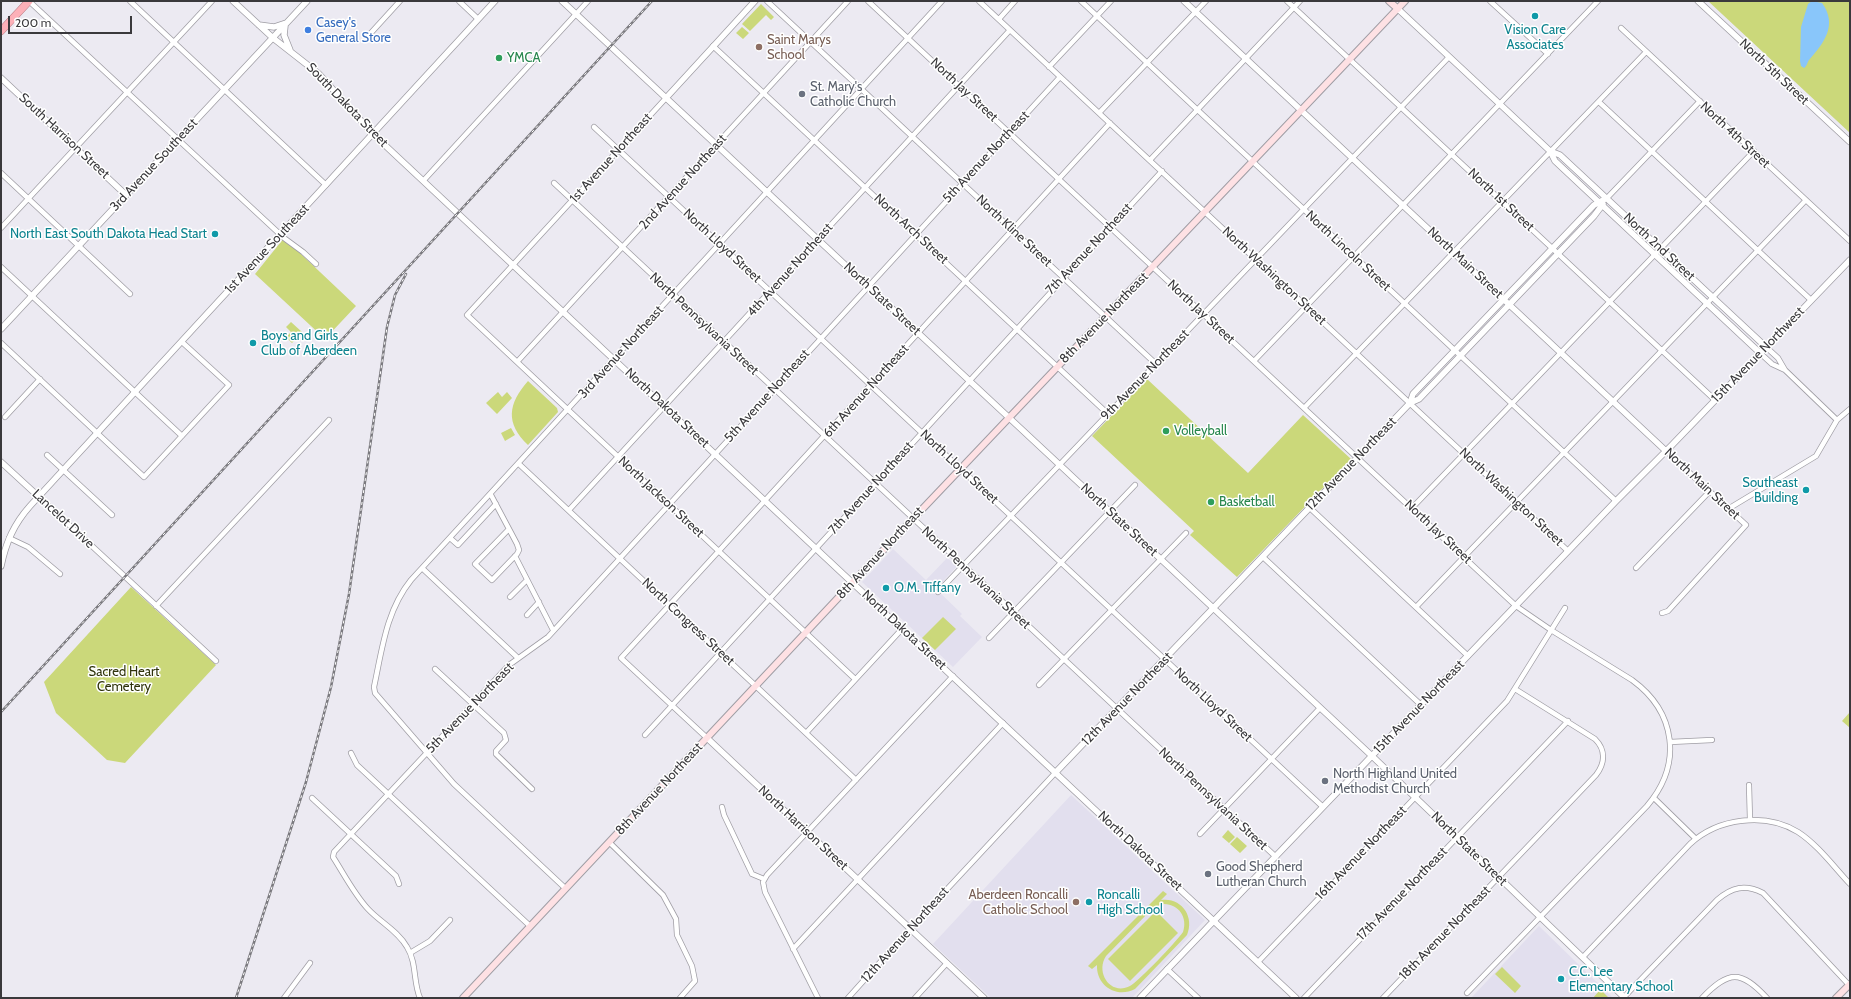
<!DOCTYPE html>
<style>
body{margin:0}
#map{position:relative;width:1851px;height:999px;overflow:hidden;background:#eceaf2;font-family:Cabin,sans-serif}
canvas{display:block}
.frame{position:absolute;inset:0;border:2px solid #3a393c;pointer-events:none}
.scale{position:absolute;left:8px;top:16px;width:124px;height:18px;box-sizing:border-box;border:2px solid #3a393c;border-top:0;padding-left:5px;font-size:12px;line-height:14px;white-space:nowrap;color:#3a393c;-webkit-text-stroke:3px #fff;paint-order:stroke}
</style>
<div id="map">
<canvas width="1851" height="999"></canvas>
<div class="frame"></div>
<div class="scale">200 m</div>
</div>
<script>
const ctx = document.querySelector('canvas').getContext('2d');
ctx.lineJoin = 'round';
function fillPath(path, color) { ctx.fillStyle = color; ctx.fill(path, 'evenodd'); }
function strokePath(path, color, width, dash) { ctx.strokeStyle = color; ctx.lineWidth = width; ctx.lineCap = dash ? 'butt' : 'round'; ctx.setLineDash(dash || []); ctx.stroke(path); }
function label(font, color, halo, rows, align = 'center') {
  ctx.font = font + ' Cabin,sans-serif'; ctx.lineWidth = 3; ctx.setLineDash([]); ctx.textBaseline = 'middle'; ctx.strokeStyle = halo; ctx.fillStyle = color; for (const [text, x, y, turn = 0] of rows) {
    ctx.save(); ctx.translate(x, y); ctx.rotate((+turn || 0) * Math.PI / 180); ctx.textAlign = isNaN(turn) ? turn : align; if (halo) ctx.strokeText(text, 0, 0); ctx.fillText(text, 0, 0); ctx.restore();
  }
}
fillPath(new Path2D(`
 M893,549l33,31 21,-22 10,8 -21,23 26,25 -2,2 22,21 -29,30 -91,-85z
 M1071,795l134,125 -73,78h-141l-58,-54z
 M1539,926l74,72h-142z`), '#e2dfee');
fillPath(new Path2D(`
 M1708,1h142v132z
 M761,4l13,13 -3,3 -5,-5 -16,16 -8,-7z
 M742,27l7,6 -6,6 -7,-6z
 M284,238l72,68 -31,33 -70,-65z
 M291,322l11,10 -10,11 -6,-6 5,-5 -5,-5z
 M1147,379l101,94 55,-58 48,44 -114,118 -47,-42 4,-4 -102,-95z
 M528,381l29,27 1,4 -30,33c-23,-22 -20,-41 0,-64z
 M498,392l4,5 5,-5 5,6 -15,16 -11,-11z
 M511,428l4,7 -10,6 -4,-8z
 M131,587l85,78 -91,98 -18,-3 -51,-47 -12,-31z
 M943,617l13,12 -21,21 -13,-12z
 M1850,712v16l-8,-7z
 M1228,830l7,7 -6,6 -7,-6z
 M1237,837l10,9 -7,7 -10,-9z
 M1163,891l4,3 -6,6c20,-3 34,16 26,35l-52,54c-19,10 -39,-4 -38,-24l-5,4 -4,-3zM1164,904c15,0 24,14 19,28 -7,10 -44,49 -53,54 -19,10 -35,-13 -24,-30l44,-45 7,-5z
 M1156,911l22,22 -48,48 -22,-22z
 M1502,967l19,19 -6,7 -20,-19z
 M1599,991l4,1 6,6h-16z`), '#cbd87a');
fillPath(new Path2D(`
 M1812,1l10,2c16,22 2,40 -13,57 -2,3 -2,6 -5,8l-3,-2 -1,-5 1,-34 7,-23z`), '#89c6fa');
const minor = new Path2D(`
 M29,1l255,237 19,14 13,12
 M130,1l196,184
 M459,1l19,18
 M767,1l389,363
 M868,1l648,605 35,24 81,50c44,32 51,84 15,126l-180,187
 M979,1l589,550
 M1081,1l535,500
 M1287,1l428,399
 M1490,1l58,53
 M999,19l16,-18
 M1621,28l229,213
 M369,35l31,-34
 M713,46l395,368
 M1049,67l62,-66
 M666,98l-199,217 388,364
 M1599,102l212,198
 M1099,113l107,-112
 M594,127l729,680
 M1150,160l150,-159
 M1,173l129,121
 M424,180l164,-179
 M554,183l722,674
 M1607,198l93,-97
 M1,228l211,-227
 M1,267l181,169
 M1,343l143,134 85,-92 -47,-43
 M1766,347l12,11 7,12 52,50
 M1760,353l12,11 13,6
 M1254,361l344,-360
 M517,362l331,-361
 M1304,408l342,-356
 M5,417l35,-38
 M47,455l65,60
 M519,464l337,316
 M491,495l26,49 2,6 -2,4 -25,26 -17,-16 34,-35
 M38,496l178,165
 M1310,508l158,148
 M1412,508l342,-357
 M1728,509l88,-53 21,-36 13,-11
 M569,510l441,-480
 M9,538l19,9 32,27
 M450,538l8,7 38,-41
 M515,556l38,74
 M1263,557l158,148
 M422,568l96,90
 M1636,568l74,-77
 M938,592l511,-535
 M510,597l17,-17
 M156,606l173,-186
 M1416,607l390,-407
 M1662,613l6,-2 78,-86 -80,-74
 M527,615l12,-13
 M989,638l146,-153
 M435,669l69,64 2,7 -10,11v3l36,35
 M1039,685l147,-152
 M806,733l96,-104
 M645,735l517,-564
 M707,738l-86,-80 489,-535
 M1670,742l42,-2
 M351,753l6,12 173,161
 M1749,785l1,35
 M312,798l84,78 3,8
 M1654,798l42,41
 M722,807l2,8 28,59 12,5
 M1200,834l120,-126
 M609,842l54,53 13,24 1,16 15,31 3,15 -15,17
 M565,888l-111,-104 -79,-91 -1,-6c8,-37 12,-76 37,-107l531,-579
 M793,949l210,-226
 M410,953l20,-12 20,-21
 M1583,957l107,-113c28,-26 75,-32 108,-12 20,13 36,35 52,52
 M1258,962l249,-261 58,-93
 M1167,969l31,29
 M1624,997l93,-97c15,-13 28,-16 46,-7l86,92
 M284,998l26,-35
 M420,998c-7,-16 -3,-35 -13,-51 -9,-16 -27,-25 -39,-38 -14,-15 -24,-35 -35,-52l1,-5 175,-187 39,-28 512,-560
 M818,998l-53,-106 -2,-10 4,-7 186,-199
 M848,998l62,-69 146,-157
 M915,998l32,-35
 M1304,998l264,-277
 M1383,998l213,-223c9,-12 10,-25 -1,-36l-80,-50
 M1702,998c27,-28 39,-28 65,0`);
const tertiary = new Path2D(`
 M233,1l40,37 46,36 54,60 923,864
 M562,1l810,755 253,242
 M1184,1l482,450
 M1698,1l152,141
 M1398,9l152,142 5,10 205,192
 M259,25l15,2 12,-4
 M285,26l-1,9 6,15
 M1,78l125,117
 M666,98l89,-97
 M1550,151l10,4 206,192
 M1,329l306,-328
 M1410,403l9,-4 175,-183 9,-12
 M1,462l37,34
 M1,566c5,-24 13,-42 29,-60l465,-505
 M707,738l277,260
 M1056,772l354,-369 3,-9 181,-189 13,-7
 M1140,998l476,-497 56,-56 178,-185`);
const secondary = new Path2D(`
 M1389,1l9,8
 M463,998l390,-416 552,-581
 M1836,998l14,-14`);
const trunk = new Path2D(`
 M1,31l28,-30`);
strokePath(minor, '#9f9da4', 6);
strokePath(tertiary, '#9f9da4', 7);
strokePath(secondary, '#9f9da4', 8);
strokePath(trunk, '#b87981', 8);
strokePath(minor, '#fff', 4.5);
strokePath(tertiary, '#fff', 5.5);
strokePath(secondary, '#fee1e4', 6);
strokePath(trunk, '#fcb0b8', 7);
const rail = new Path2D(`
 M1,712l651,-711
 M236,998l70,-216 25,-95 18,-93 38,-267 8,-32 11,-21`);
strokePath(rail, '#7a797e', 2.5);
strokePath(rail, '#fff', 1, [3]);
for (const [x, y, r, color] of [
 [1535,16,4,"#0f9aa8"],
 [308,30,4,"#3f7fe0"],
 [759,47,4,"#8d6e63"],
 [499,58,4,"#2e9e5b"],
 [802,94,4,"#6b7280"],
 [215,234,4,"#0f9aa8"],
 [253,343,4,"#0f9aa8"],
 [1166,431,4,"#2e9e5b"],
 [1806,490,4,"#0f9aa8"],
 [1211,502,4,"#2e9e5b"],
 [886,588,4,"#0f9aa8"],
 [1325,781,4,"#6b7280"],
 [1208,874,4,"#6b7280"],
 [1076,902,4,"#8d6e63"],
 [1089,902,4,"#0f9aa8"],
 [1561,979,4,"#0f9aa8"]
]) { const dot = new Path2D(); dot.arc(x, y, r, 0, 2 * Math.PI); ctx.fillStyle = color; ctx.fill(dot); strokePath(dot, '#fff', 1.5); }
label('13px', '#366cbe', '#fff', [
 ["Casey's",316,23],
 ["General Store",316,38]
], 'left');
label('13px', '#0d838f', '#fff', [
 ["Vision Care",1535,30,"center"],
 ["Associates",1535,45,"center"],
 ["North East South Dakota Head Start",207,234,"right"],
 ["Boys and Girls",261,336],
 ["Club of Aberdeen",261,351],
 ["Southeast",1798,483,"right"],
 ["Building",1798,498,"right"],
 ["O.M. Tiffany",894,588],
 ["Roncalli",1097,895],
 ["High School",1097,910],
 ["C.C. Lee",1569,972],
 ["Elementary School",1569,987]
], 'left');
label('13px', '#785e54', '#fff', [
 ["Saint Marys",767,40],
 ["School",767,55],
 ["Aberdeen Roncalli",1068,895,"right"],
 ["Catholic School",1068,910,"right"]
], 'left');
label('13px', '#27864d', '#fff', [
 ["YMCA",507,58],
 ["Volleyball",1174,431],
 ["Basketball",1219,502]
], 'left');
label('13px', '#3a393c', '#fff', [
 ["North 5th Street",1774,72,43],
 ["North Jay Street",964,90,43],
 ["South Dakota Street",347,105,46],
 ["North 4th Street",1735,135,43],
 ["South Harrison Street",64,136,43],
 ["5th Avenue Northeast",986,157,-47],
 ["1st Avenue Northeast",611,158,-48],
 ["3rd Avenue Southeast",154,165,-47],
 ["2nd Avenue Northeast",683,182,-48],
 ["North 1st Street",1501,200,43],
 ["North Arch Street",911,229,43],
 ["North Kline Street",1014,231,43],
 ["North Lloyd Street",722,246,43],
 ["North 2nd Street",1659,247,43],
 ["1st Avenue Southeast",267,249,-47],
 ["7th Avenue Northeast",1089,249,-47],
 ["North Lincoln Street",1348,251,43],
 ["North Main Street",1465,263,43],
 ["4th Avenue Northeast",790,270,-48],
 ["North Washington Street",1274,276,43],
 ["North State Street",882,299,43],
 ["North Jay Street",1201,312,43],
 ["8th Avenue Northeast",1104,318,-46],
 ["North Pennsylvania Street",704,324,43],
 ["3rd Avenue Northeast",621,352,-48],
 ["15th Avenue Northwest",1758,355,-46],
 ["9th Avenue Northeast",1145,375,-46],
 ["6th Avenue Northeast",866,391,-48],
 ["5th Avenue Northeast",767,396,-48],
 ["North Dakota Street",667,408,43],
 ["12th Avenue Northeast",1351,464,-46],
 ["North Lloyd Street",959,467,43],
 ["North Main Street",1702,484,43],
 ["7th Avenue Northeast",871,488,-48],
 ["North Jackson Street",661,497,43],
 ["North Washington Street",1511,497,43],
 ["Lancelot Drive",63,519,43],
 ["North State Street",1119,520,43],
 ["North Jay Street",1438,532,43],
 ["8th Avenue Northeast",880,553,-47],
 ["North Pennsylvania Street",976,578,43],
 ["North Congress Street",688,622,43],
 ["North Dakota Street",904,630,43],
 ["12th Avenue Northeast",1127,699,-46],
 ["North Lloyd Street",1213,705,43],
 ["15th Avenue Northeast",1419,707,-46],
 ["5th Avenue Northeast",470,708,-46],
 ["8th Avenue Northeast",659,789,-47],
 ["North Pennsylvania Street",1213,799,43],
 ["North Harrison Street",803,828,43],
 ["North State Street",1469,849,44],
 ["North Dakota Street",1140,851,43],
 ["16th Avenue Northeast",1361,853,-46],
 ["17th Avenue Northeast",1402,894,-46],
 ["18th Avenue Northeast",1445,933,-46],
 ["12th Avenue Northeast",905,935,-48]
]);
label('13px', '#5b616d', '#fff', [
 ["St. Mary's",810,87],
 ["Catholic Church",810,102],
 ["North Highland United",1333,774],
 ["Methodist Church",1333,789],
 ["Good Shepherd",1216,867],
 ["Lutheran Church",1216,882]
], 'left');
label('13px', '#2f330a', '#fff', [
 ["Sacred Heart",124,672],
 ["Cemetery",124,687]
]);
</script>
